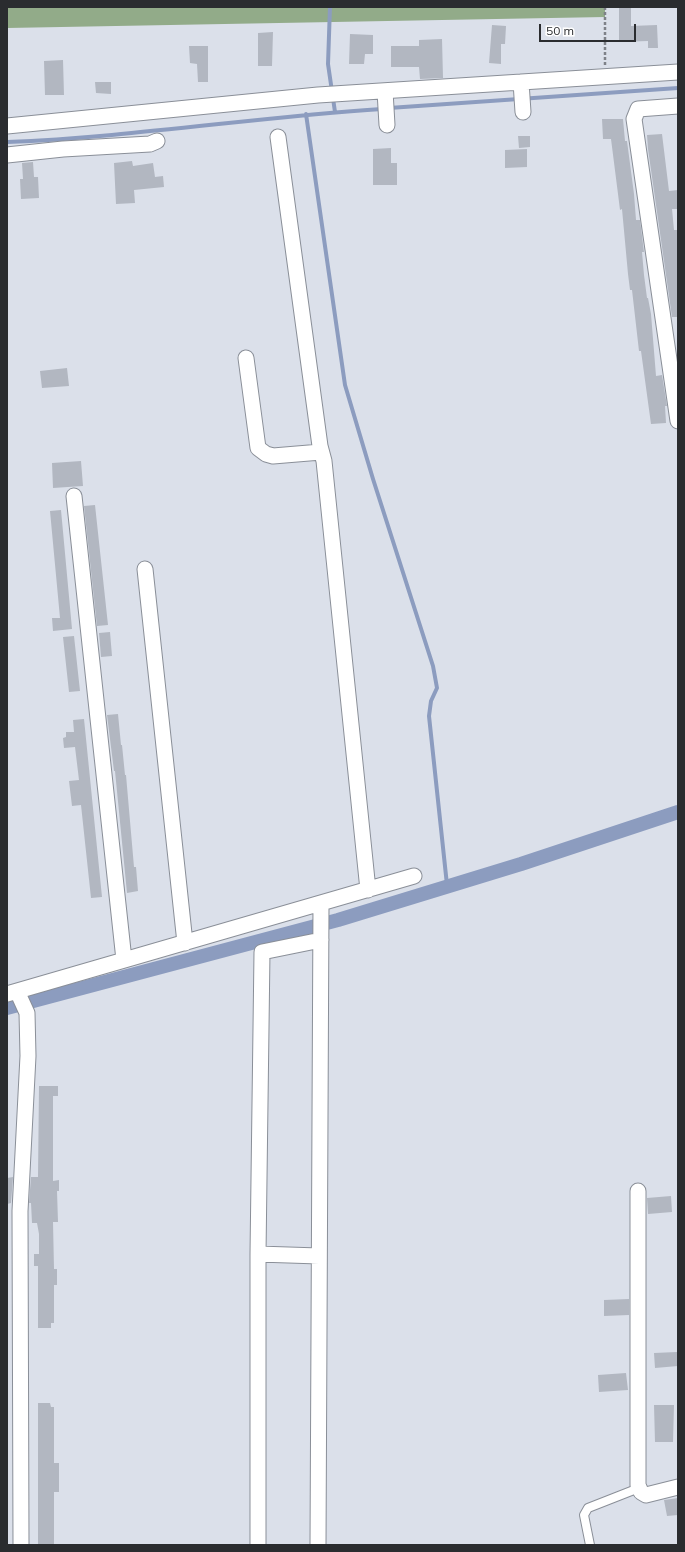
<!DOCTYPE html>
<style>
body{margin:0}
#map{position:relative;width:685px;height:1552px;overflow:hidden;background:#dbe0ea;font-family:Mulish,sans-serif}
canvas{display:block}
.frame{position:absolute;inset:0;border:8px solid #2a2c2f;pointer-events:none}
.scale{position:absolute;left:539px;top:24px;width:97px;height:18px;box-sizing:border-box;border:2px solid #2a2c2f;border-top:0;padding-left:5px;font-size:12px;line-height:14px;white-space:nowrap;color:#2a2c2f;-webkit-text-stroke:3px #fff;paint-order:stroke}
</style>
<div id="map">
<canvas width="685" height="1552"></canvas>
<div class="frame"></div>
<div class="scale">50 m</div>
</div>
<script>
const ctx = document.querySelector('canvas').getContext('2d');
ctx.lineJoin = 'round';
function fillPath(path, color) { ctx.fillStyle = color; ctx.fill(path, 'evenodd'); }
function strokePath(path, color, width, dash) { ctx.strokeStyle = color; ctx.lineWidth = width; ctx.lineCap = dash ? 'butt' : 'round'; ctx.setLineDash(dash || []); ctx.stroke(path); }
fillPath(new Path2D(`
 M7,7h598v10l-598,11z`), '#92ab89');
strokePath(new Path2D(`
 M330,7l-2,57 7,48
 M389,108l289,-20
 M306,114l39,271 28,94 60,187 4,22 -6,13 -2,15 18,169
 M7,142c126,-5 250,-25 375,-33`), '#8c9cbf', 4);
strokePath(new Path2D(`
 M7,1008l331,-88 183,-56 157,-52`), '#8c9cbf', 14);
fillPath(new Path2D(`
 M619,7h12v19l26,-1 1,23h-10v-7l-29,1z
 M492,25l14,1 -1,18h-4v20l-12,-1z
 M273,32l-1,34h-14v-33z
 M350,34l23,1v19h-8l-1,10h-15z
 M442,39l1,39 -23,1 -1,-12h-28v-21h28v-6z
 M189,46h19v36h-10l-1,-18 -7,-1z
 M63,60l1,35h-19l-1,-34z
 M95,82h16v12l-15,-1z
 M602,119h21l2,22h2l7,53 2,26h4l4,32h-2l2,23 3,23h1l3,16 5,62 6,-1 5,31h-2l1,17 -15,1 -10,-73h-2l-7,-61h-2l-2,-16 -6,-65 -2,1 -2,-16 -7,-55h-8z
 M662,134l7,57 9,-1v19h-6l2,21h4v87h-6l-24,-168 -1,-14z
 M518,136h12v11l-11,1z
 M391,148v15h6v22h-24v-36z
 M527,149v18l-22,1v-18z
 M132,161l1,5 20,-3 2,14 8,-1 1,11 -30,3 1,13 -19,1 -2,-41z
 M33,162l1,15h4l1,21 -18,1 -1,-20h3l-1,-16z
 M67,368l2,18 -27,2 -2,-17z
 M81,461l2,25 -30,2 -1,-25z
 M95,505l13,120 -11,1 -13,-120z
 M61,510l11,119 -19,2 -1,-13h8l-10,-107z
 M110,632l2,24 -11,1 -2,-24z
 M74,636l6,55 -11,1 -6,-55z
 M118,714l3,31h1l3,30h1l8,92h2l2,24 -11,2 -12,-122h-1l-7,-56z
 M84,719l18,178 -11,1 -10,-93 -9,1 -3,-25 10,-1 -4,-33 -11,1 -1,-10 3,-1v-5h8l-1,-12z
 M39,1086h19v10h-5v85l6,-1v11h-2l1,31h-5l1,47h3v16h-3v38h-3v5h-13v-62h-4v-12h5v-20l-2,-11h-5l-1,-20h-2l2,-26h7z
 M13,1177l-2,26 -4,1v-26z
 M671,1196l1,16 -24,2 -1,-16z
 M629,1299v16l-25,1v-16z
 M677,1352l1,14 -23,2 -1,-15z
 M626,1373l2,17 -29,2 -1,-17z
 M38,1403h12l1,4h3v56h5v29h-5v53h-16z
 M654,1405h20l-1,37h-18z
 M678,1498v17l-11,1 -3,-16z`), '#b2b7c1');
const lane = new Path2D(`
 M590,1545l-6,-30 4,-7 51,-20`);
const street = new Path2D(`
 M521,82l2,30
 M385,91l2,34
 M678,106l-40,3 -4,10 44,302
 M7,126l311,-31 360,-23
 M278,137l42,309 4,15 44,429
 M7,155l56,-6 87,-5 7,-3
 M246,358l12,90 8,6 7,2 48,-4
 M74,496l50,464
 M145,569l40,374
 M17,991l10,22 1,43 -8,155 1,334
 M7,994l407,-118
 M638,1191v294l3,7 5,3 32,-8
 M258,1254l61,2
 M258,1545v-291l4,-302 59,-12
 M318,1545l3,-642`);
strokePath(lane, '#8a8f98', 10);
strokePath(street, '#8a8f98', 17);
strokePath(new Path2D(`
 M605,65v-58`), '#7e8188', 2.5, [3, 2]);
strokePath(lane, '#fff', 8);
strokePath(street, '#fff', 15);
</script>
